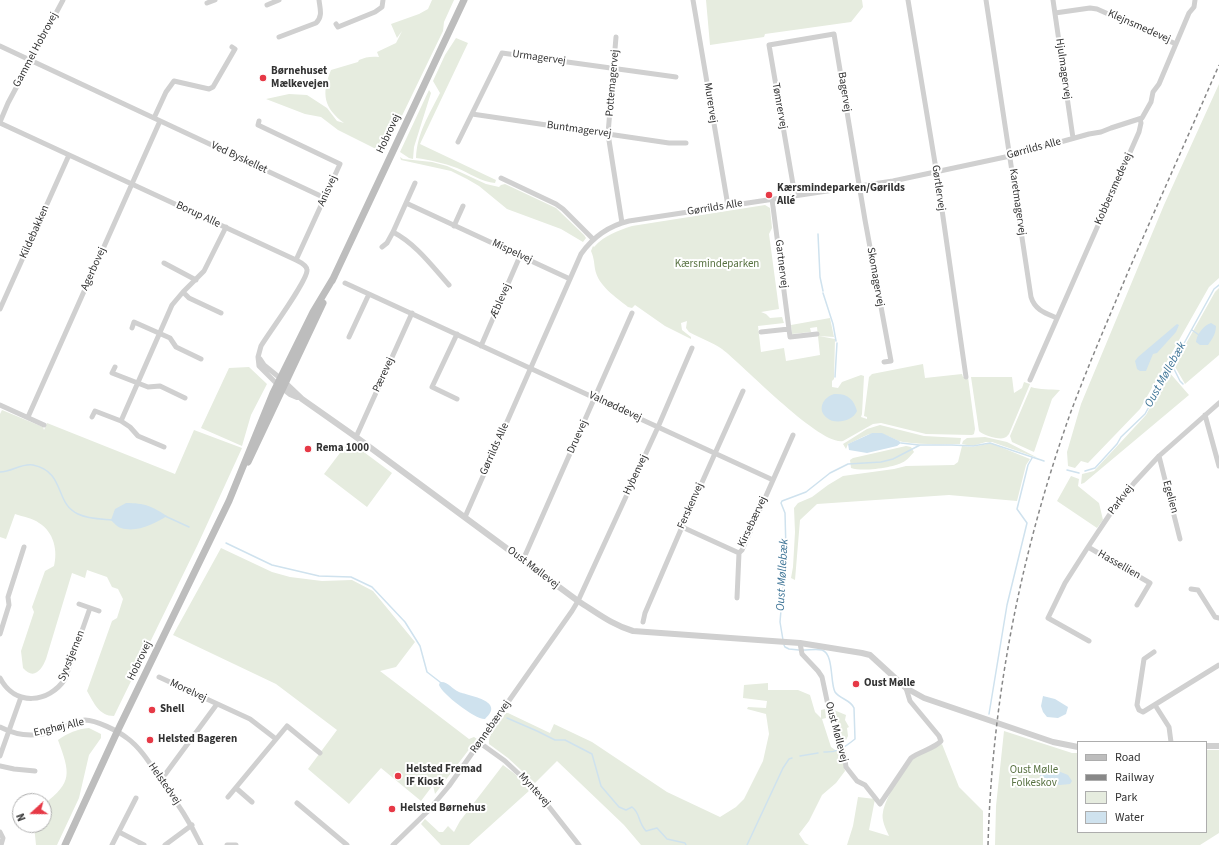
<!DOCTYPE html>
<meta charset="utf-8">
<style>
body{margin:0}
#map{position:relative;width:1219px;height:845px;overflow:hidden;background:#fff;font-family:"Source Sans 3",sans-serif}
canvas{display:block}
.legend{position:absolute;left:1077px;top:741px;width:130px;height:92px;box-sizing:border-box;background:#fff;border:1px solid #adadad;margin:0;padding:5px 7px;list-style:none;font-size:12px;color:#333}
.legend li{display:flex;align-items:center;gap:8px;height:20px}
.legend b{width:20px;border:1px solid #adadad}
.north{position:absolute;left:12px;top:793px;width:40px;height:40px;box-sizing:border-box;background:#fff;border:1px solid #adadad;border-radius:50%;rotate:249deg;font-size:11px;font-weight:700;line-height:16px;text-align:center;color:#333}
.north::after{content:'';display:block;margin:auto;width:14px;height:18px;background:#e63946;clip-path:polygon(50% 0,100% 100%,50% 72%,0 100%)}
</style>
<div id="map">
<canvas width="1219" height="845"></canvas>
<ul class="legend">
<li><b style="height:5px;background:#bdbdbd"></b>Road</li>
<li><b style="height:5px;background:#888"></b>Railway</li>
<li><b style="height:11px;background:#e6ecdf"></b>Park</li>
<li><b style="height:11px;background:#cfe2ee"></b>Water</li>
</ul>
<div class="north">N</div>
</div>
<script>
const ctx = document.querySelector('canvas').getContext('2d');
ctx.lineJoin = 'round';
function fillPath(path, color) { ctx.fillStyle = color; ctx.fill(path, 'evenodd'); }
function strokePath(path, color, width, dash) { ctx.strokeStyle = color; ctx.lineWidth = width; ctx.lineCap = dash ? 'butt' : 'round'; ctx.setLineDash(dash || []); ctx.stroke(path); }
function label(font, color, halo, rows, align = 'center') {
  ctx.font = font + ' "Source Sans 3",sans-serif'; ctx.lineWidth = 4; ctx.setLineDash([]); ctx.textBaseline = 'middle'; ctx.strokeStyle = halo; ctx.fillStyle = color; for (const [text, x, y, turn = 0] of rows) {
    ctx.save(); ctx.translate(x, y); ctx.rotate((+turn || 0) * Math.PI / 180); ctx.textAlign = isNaN(turn) ? turn : align; if (halo) ctx.strokeText(text, 0, 0); ctx.fillText(text, 0, 0); ctx.restore();
  }
}
fillPath(new Path2D(`
 M432,0h22l-10,22 -1,9 -59,122 -46,-23 -17,-13 -16,-3 -39,-15 23,-5 18,1 20,13 10,13 7,2c-20,-15 -23,-29 -13,-53l27,-8 1,-2c6,-3 13,-4 20,-3l-2,-5 19,-9 6,-12 -5,7 -6,-14 28,-10 9,-5z
 M706,0h156l1,7 -12,15 -86,12 -1,3 -54,8z
 M456,38l12,5 -48,101 76,36 -1,3c-13,-1 -26,-10 -38,-15 -14,-5 -26,-8 -41,-10 1,-25 13,-43 24,-65l-7,-12 12,-26z
 M1219,84v194l-10,9 -69,122 -52,54 -7,-2 -6,7 -7,-2 -1,-14 14,-48 83,-199z
 M429,90l2,3 -17,54 -1,12 -4,-1 -9,-6z
 M400,157l3,2 29,3 15,4 39,18 13,3 2,-2 4,-1 51,24 28,27 2,3 -3,4 -22,-13 -54,-20 -28,-23 -12,-7 -16,-8 -50,-11z
 M765,205l5,3 2,20 -3,6 10,75 -18,3 5,2 4,4 12,-1 2,6 -26,3 3,26 23,-4 2,13 34,-6 -3,-28 -7,1 1,4 -19,2 -1,-9 39,-7 4,19 -15,-1 16,3 -1,40 -2,2v6l6,1 4,-6 19,-7 3,1 -2,38 -1,3 6,2v-2l-3,-1 5,-39 3,-3 51,-10 2,14 37,-4 1,3h5l7,52 -1,5 -2,1 -46,-1 -45,-11 -8,1 -30,17c-23,5 -100,-76 -121,-92 -10,-7 -22,-11 -33,-17l-3,-4 1,-7 -6,2 1,7 9,7v2l-26,-13 -30,-21 -3,3 -4,-1c-12,-10 -30,-21 -33,-38 -1,-7 -1,-11 -4,-18l2,-5 1,1c11,-12 23,-16 38,-21z
 M1219,288v67l-34,29 -11,-19 41,-73z
 M249,367l18,17 -16,31 -9,31 -41,-18 28,-60z
 M1169,372l20,23 -105,88 -3,1 1,-10 12,-3 52,-56z
 M971,377h41l2,16 8,-5 2,-6 6,2 -21,50c-2,2 -2,3 -5,4 -5,2 -22,-3 -25,-7z
 M1031,387c9,3 19,2 29,3l-8,9 -18,53 -22,-10 -2,-6z
 M2,410l41,17 1,3 3,-7 128,51 19,-44 48,18 -44,96 -84,172c-15,0 -20,-13 -27,-25l25,-70 5,-3 6,-19 -5,-10 -6,-2 -5,-10 -20,-7 -2,8 -13,-5 -26,86c-4,10 -12,22 -23,9l-2,-17 13,-39 -2,-5 13,-36 9,-5c4,-15 0,-34 -15,-43 -6,-5 -16,-6 -24,-9l-9,25 -6,-2v-123z
 M880,425l44,11 37,2 -1,6c-19,0 -38,1 -57,-2 -10,-2 -18,-10 -29,-9 -8,1 -18,8 -26,11l-2,5 -3,-5 24,-15z
 M985,437l22,5 31,16 -46,-16h-6l-14,4 -10,-2 1,-3 4,-3z
 M349,441l43,32 -25,34 -43,-33z
 M987,444h6l37,15 -4,6 -9,36 -68,-6 -132,9 -17,16 -5,60 -4,-2 2,-11 2,-35 -1,-24 4,-5 14,-6 16,-12 15,-9 51,-7 12,-3 48,-1 4,-3 4,-16 10,1z
 M906,446l5,1 3,5c-3,3 -6,7 -9,9 -10,7 -43,11 -54,7l-1,-8 3,-2z
 M1071,476l8,3 -1,7 21,17 4,17 -6,8 -40,-27z
 M221,548l51,24 18,5 32,4 30,-1 21,11 42,51 -19,25 -16,4 89,68 5,-2 3,2 -42,55 -2,-9 -12,16 -40,-33 -32,36 -41,-35 29,-39 -61,-46 -103,-49z
 M768,683v7h30l12,5 5,17 6,6v-8l4,-1 1,9 -4,1 9,28 10,7 4,17 -9,12 -14,12 -13,26 -10,13 6,9 4,2h-168l-17,-20 -67,-64 -22,22 -27,-25 -19,-14c-1,-11 11,-23 17,-31h2l42,20 4,-9 38,18 75,50 53,25 16,-10 8,-8 19,-38 6,-27 -3,-20 -19,-5 1,-2 18,1 1,-7 -24,-3 1,-13z
 M834,710l12,5 -1,5 4,7 -2,1 1,8 -2,4h-4l-10,-29z
 M89,728l12,6v4l-12,17 -10,43 -22,47h-21l-2,-20h10v-21c29,-22 26,-31 14,-64 10,-7 19,-11 31,-12z
 M1004,731l68,22h6v79h128v-82h13v83l-19,12h-205l1,-39z
 M942,744l17,43 24,24v34h-136l6,-19 5,-29 17,2 -6,31 20,6c-3,-7 -8,-16 -6,-24 2,-13 22,-49 33,-56 7,-5 18,-8 26,-12z
 M503,765l12,9 15,16 -61,55h-28l-20,-21 4,-5 14,13h4l5,-6 6,6 6,-11z`), '#e6ecdf');
fillPath(new Path2D(`
 M1211,323l5,3c0,8 -4,13 -8,19h-8l-4,-3c1,-8 7,-16 15,-19z
 M1177,324l2,1 -3,7 -19,21 -4,1 -7,17h-6l-3,-2 -2,-8 3,-4z
 M834,394c13,-1 20,5 23,17 -4,10 -22,14 -30,7 -11,-9 -3,-21 7,-24z
 M872,433h10l17,8 2,2 -4,3 -30,7 -18,-3 -1,-6z
 M126,503c19,0 25,3 41,13 -13,8 -30,17 -46,12 -4,-1 -7,-5 -10,-8l4,-11z
 M440,682c8,-1 12,7 19,10 11,4 47,9 26,27 -9,1 -43,-25 -46,-34z
 M1043,696l12,3 13,8 -2,7 -8,4 -11,-1 -4,-5 -2,-6z
 M1044,769h9l15,6 4,6 -2,3 -10,1 -17,-4 -3,-4v-3z`), '#cfe2ee');
strokePath(new Path2D(`
 M818,234l2,43 3,14
 M823,293l10,31 3,17
 M1192,330l7,5
 M1174,369l6,12 3,3
 M835,377l2,-34
 M901,443l18,2
 M1067,470l12,3
 M1085,471l10,-3 22,-24 4,-7 24,-23 69,-125 5,-4
 M0,472c12,0 21,-9 33,-7 33,7 21,38 45,49 10,5 23,5 34,6
 M165,516l24,11
 M226,543l46,22 47,11 32,1 21,10 33,35 15,24 7,26 13,10
 M783,640l-3,-18 6,-71 -1,-38 -4,-10 1,-2 24,-9 24,-19 18,-9 33,-2 12,-3 27,-14h32l21,1 17,-3 54,18
 M784,645l1,2 4,2 10,1
 M803,650c6,0 14,-1 19,0 12,4 8,33 13,42 5,7 16,8 19,16l1,31c-10,8 -18,14 -31,13
 M989,714l18,-109 20,-82 -10,-14 11,-44 4,-7
 M507,718l30,13 18,9h10l27,14 9,32 18,21 7,3 6,-3c9,7 5,14 14,24l11,-3 10,11 18,4 1,2
 M800,756l18,-3
 M747,845l36,-77 6,-9 3,-1`), '#cfe2ee', 1.5);
strokePath(new Path2D(`
 M693,0l35,206
 M908,0l29,175 29,202
 M986,0l45,297c4,13 14,16 26,21
 M1053,0l20,138
 M207,3l8,-3
 M267,5l12,-5
 M1055,13l35,-5 7,1 79,35
 M336,24l2,3 37,-15 7,-5 1,-7
 M279,37l37,-14c7,-7 4,-14 3,-23
 M616,37l-8,97 14,89
 M0,46l325,152
 M472,114l197,29h17
 M154,118l12,-26 8,-11 35,8 4,-2 22,-38 -3,-2
 M259,121l-1,4 82,39 -44,96
 M0,122l8,-19 55,-103
 M0,123l296,137c4,2 11,5 11,10 1,10 -39,64 -46,76l-3,11 1,9 18,18
 M458,142l44,-89 174,24
 M501,178l55,26 7,5 30,30
 M415,183l-22,49c23,12 39,34 56,53
 M795,196l-26,-151 65,-11 31,186 26,141 -7,1
 M772,199l18,138 27,-3
 M406,203l164,76
 M454,226l9,-20
 M382,247l5,-4 6,-11
 M164,263l32,17
 M345,283l428,197
 M183,292l6,6 32,15
 M0,309l69,-154
 M132,328l2,-6 36,16 6,9 25,12
 M761,332l28,-3
 M457,334l-25,53 25,12
 M349,337l20,-43
 M481,346l39,-90
 M260,359l4,6 16,13
 M115,367l-3,6 36,14 12,-1 25,12
 M1030,380l109,-248 2,-9 -1,-4
 M0,405l44,20
 M1205,415l14,51
 M28,417l132,-296
 M92,417l3,-6 26,10 9,6 8,9 26,11
 M121,421l51,-116 11,-13 21,-21 22,-44
 M356,437l56,-124
 M1159,456l21,83
 M465,517l116,-263c12,-17 27,-28 48,-33l264,-40 117,-25 79,-22 12,-2 10,-4 31,-10 9,-16 2,-10 6,-8 30,-71 5,-6 1,-7
 M682,527l57,26 3,-3 51,-115
 M1088,547l62,36 -13,22
 M523,560l109,-247
 M1191,589l7,1 17,27 4,1
 M737,598l2,-45
 M79,604l20,7
 M643,622l2,-9 37,-86 61,-136
 M0,634l9,-29 -1,-8 16,-50
 M1089,641l-41,-23 17,-35 23,-36 24,-36 22,-28 25,-27 60,-53
 M800,643l2,11 16,17 4,6 7,33 15,44 2,13 11,14 8,4 15,19 31,-46c8,-6 24,-10 30,-17l-2,-5 -29,-35 -4,-13
 M1154,652l-10,7 -7,46 2,5 4,2 76,-47
 M159,677l91,42 26,20
 M0,678c15,29 49,25 65,1l25,-71
 M1155,705l14,22 2,15
 M0,727c19,10 40,10 59,2 8,-3 16,-8 26,-9 11,0 33,11 42,18 14,10 24,27 34,42 16,23 28,40 40,65
 M480,743l25,18 30,28 44,56
 M0,756l21,-59
 M0,766l14,3 21,2
 M161,780l56,-76
 M236,788l16,14
 M228,797l59,-71 33,27
 M297,803l50,42
 M0,832l3,6 -2,7
 M119,832l25,13
 M112,845l24,-47
 M165,845l27,-20
 M227,845h9
 M393,845l35,-34 21,-25 123,-175 6,-10 80,-174 34,-79`), '#d0d0d0', 5);
strokePath(new Path2D(`
 M282,380l20,19 54,38 222,164c18,11 34,24 55,30l167,12 62,10 8,2 36,33 18,10 129,44 25,5
 M280,386l10,8 7,3
 M1206,746h13`), '#d0d0d0', 6);
strokePath(new Path2D(`
 M332,281l132,-281
 M248,462l75,-159
 M65,845l52,-113 112,-231 44,-108 40,-81 21,-35`), '#bdbdbd', 7);
strokePath(new Path2D(`
 M988,845c4,-146 32,-289 81,-428 18,-49 39,-97 59,-145 30,-69 61,-138 91,-207`), '#888', 1.5, [4, 3]);
for (const [x, y, r, color] of [
 [263,78,4,"#e63946"],
 [769,195,4,"#e63946"],
 [308,449,4,"#e63946"],
 [856,684,4,"#e63946"],
 [152,710,4,"#e63946"],
 [150,740,4,"#e63946"],
 [398,776,4,"#e63946"],
 [392,809,4,"#e63946"]
]) { const dot = new Path2D(); dot.arc(x, y, r, 0, 2 * Math.PI); ctx.fillStyle = color; ctx.fill(dot); strokePath(dot, '#fff', 1.5); }
label('11px', '#333', '#fff', [
 ["Klejnsmedevej",1139,27,24],
 ["Gammel Hobrovej",36,50,-62],
 ["Urmagervej",539,58,8],
 ["Hjulmagervej",1063,69,82],
 ["Pottemagervej",613,83,-85],
 ["Bagervej",844,92,81],
 ["Murervej",710,103,81],
 ["Tømrervej",779,106,80],
 ["Buntmagervej",579,130,8],
 ["Hobrovej",389,134,-65],
 ["Gørrilds Alle",1034,149,-15],
 ["Ved Byskellet",239,158,25],
 ["Gørtlervej",938,188,82],
 ["Kobbersmedevej",1114,189,-66],
 ["Anisvej",328,191,-66],
 ["Karetmagervej",1017,202,82],
 ["Gørrilds Alle",715,208,-9],
 ["Borup Alle",198,215,25],
 ["Kildebakken",35,232,-66],
 ["Mispelvej",512,252,25],
 ["Gartnervej",781,264,83],
 ["Agerbovej",94,269,-66],
 ["Skomagervej",875,277,80],
 ["Æblevej",501,301,-66],
 ["Pærevej",384,375,-65],
 ["Valnøddevej",615,407,25],
 ["Druevej",578,437,-66],
 ["Gørrilds Alle",495,449,-66],
 ["Hybenvej",636,475,-65],
 ["Egelien",1170,497,75],
 ["Parkvej",1121,500,-53],
 ["Ferskenvej",691,506,-66],
 ["Kirsebærvej",753,522,-65],
 ["Hassellien",1119,565,30],
 ["Oust Møllevej",533,568,37],
 ["Syvstjernen",72,656,-68],
 ["Hobrovej",140,661,-64],
 ["Morelvej",188,691,25],
 ["Rønnebærvej",491,727,-55],
 ["Enghøj Alle",59,728,-13],
 ["Oust Møllevej",836,732,75],
 ["Helstedvej",164,784,55],
 ["Myntevej",534,790,48]
]);
label('bold 11px', '#333', '#fff', [
 ["Børnehuset",271,72],
 ["Mælkevejen",271,85],
 ["Kærsmindeparken/Gørilds",777,189],
 ["Allé",777,202],
 ["Rema 1000",316,449],
 ["Oust Mølle",864,684],
 ["Shell",160,710],
 ["Helsted Bageren",158,740],
 ["Helsted Fremad",406,770],
 ["IF Kiosk",406,783],
 ["Helsted Børnehus",400,809]
], 'left');
label('11px', '#56703f', '#fff', [
 ["Kærsmindeparken",717,265],
 ["Oust Mølle",1034,771],
 ["Folkeskov",1034,784]
]);
label('italic 12px', '#3f7597', '#fff', [
 ["Oust Møllebæk",1166,375,-61],
 ["Oust Møllebæk",783,575,-87]
]);
</script>
